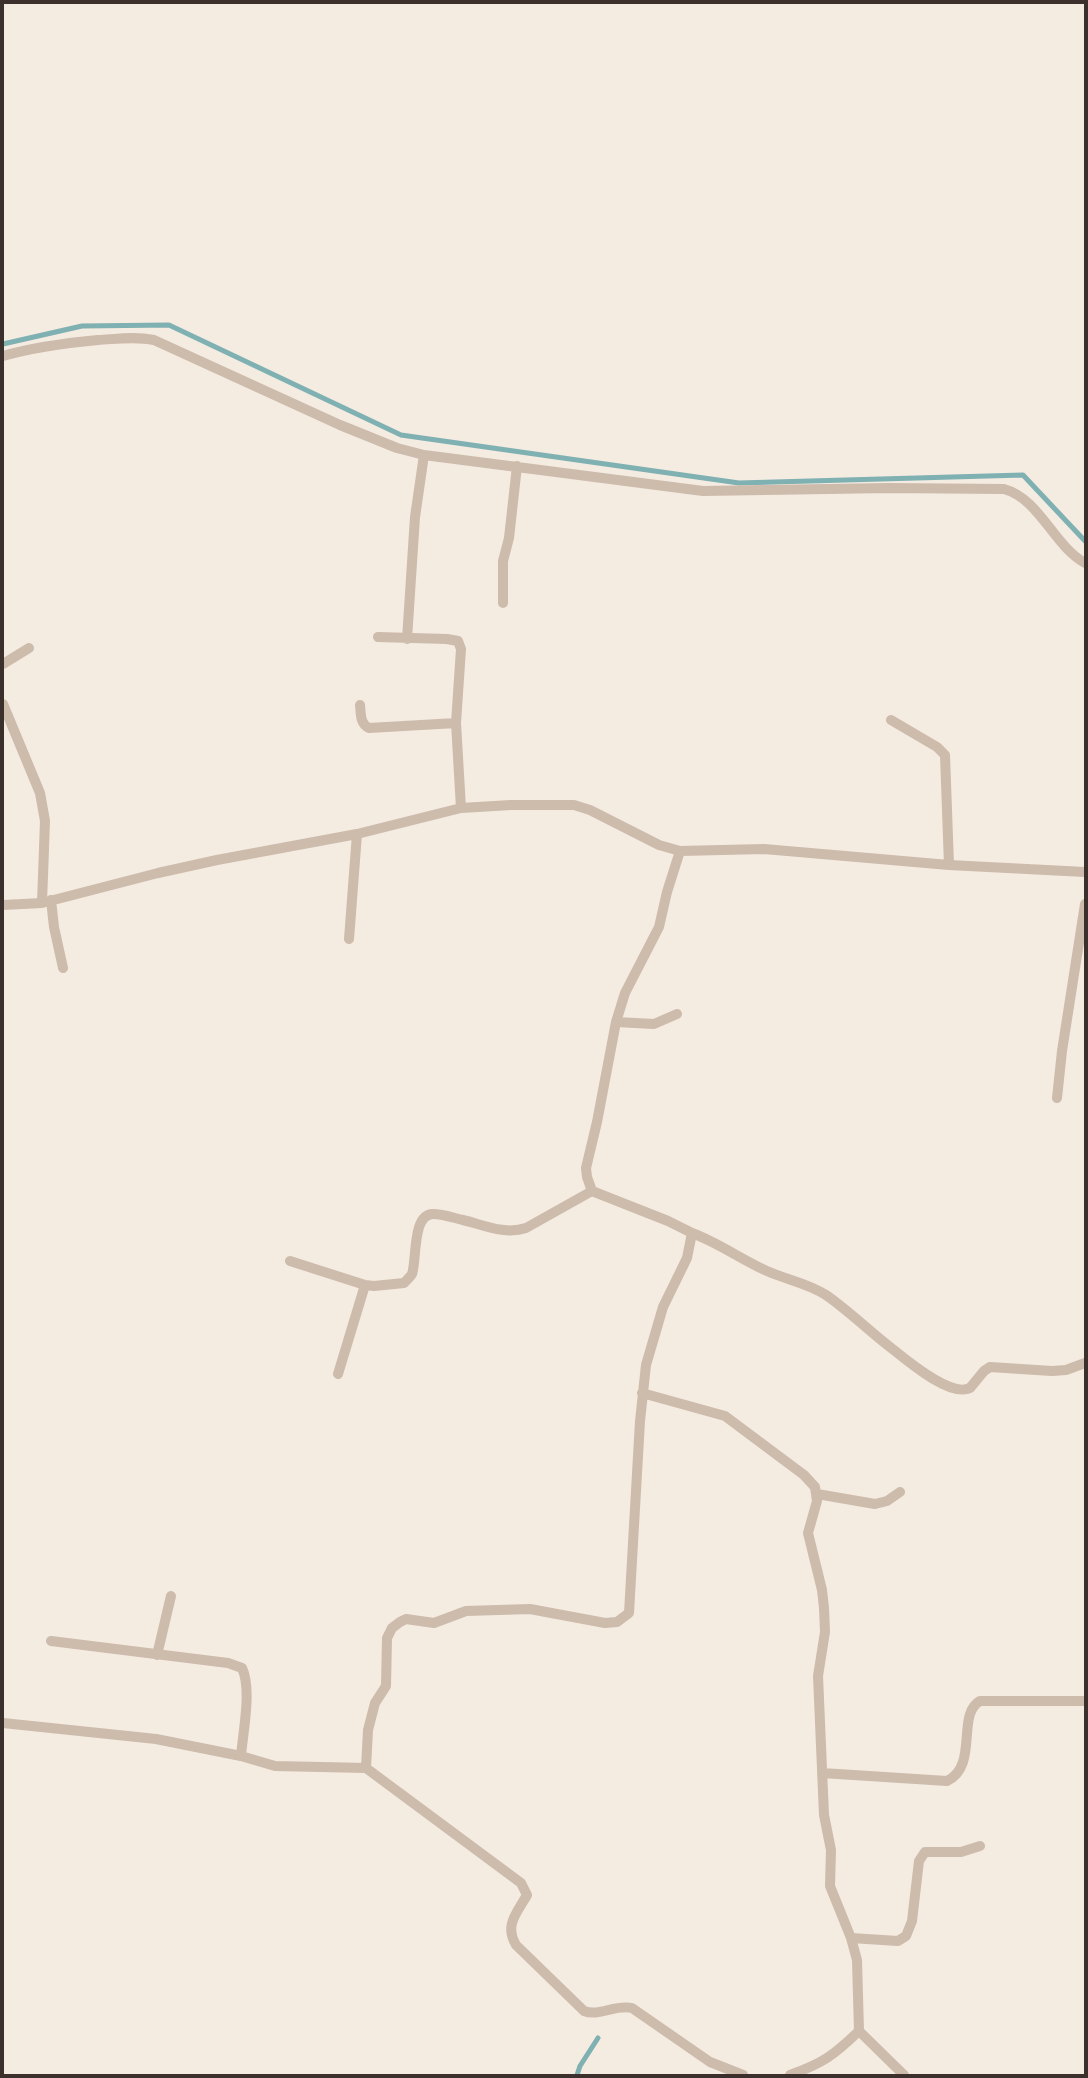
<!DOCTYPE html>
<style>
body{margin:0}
#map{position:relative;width:1088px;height:2078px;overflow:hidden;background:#f4ebe1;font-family:Lato,sans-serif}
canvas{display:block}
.frame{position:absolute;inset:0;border:4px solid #3b302b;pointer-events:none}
</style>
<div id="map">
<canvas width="1088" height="2078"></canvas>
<div class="frame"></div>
</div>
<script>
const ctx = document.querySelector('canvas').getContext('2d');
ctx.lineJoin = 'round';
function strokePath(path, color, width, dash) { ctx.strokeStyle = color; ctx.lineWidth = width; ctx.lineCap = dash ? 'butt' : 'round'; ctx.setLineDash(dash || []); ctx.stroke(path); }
strokePath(new Path2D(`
 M3,344l79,-18 87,-1 232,110 338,48 284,-8 62,66
 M577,2075l3,-9 18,-28`), '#7fb0b2', 5);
strokePath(new Path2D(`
 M3,356c31,-9 63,-13 95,-16 19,-1 37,-4 56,0l186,85 57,23 27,7 279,36 186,-3 115,1c36,10 49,56 81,74
 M503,603v-42l6,-23 8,-72
 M378,637l69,2 11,2 3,8 -5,74 5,85
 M407,639l8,-122 9,-62
 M3,664l26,-16
 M3,704l37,89 5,28 -3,82
 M360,705c1,9 0,19 9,23l87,-5
 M891,720l46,27 8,8 4,110
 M51,900l3,27 9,41
 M3,905l39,-2 116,-30 59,-13 140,-26 104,-26 50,-3h63l16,5 69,35 21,6 84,-2 185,16 136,7
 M349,939l8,-105
 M616,1022l38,2 23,-10
 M1057,1098l5,-47 23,-147
 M692,1233c27,10 50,27 75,38 20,9 41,12 59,24 23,16 42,35 64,52 15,12 60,51 80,41l14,-17 6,-4 62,4 14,-1 19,-7
 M290,1261l75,24 9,1 30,-3c3,-3 6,-6 8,-9 5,-14 0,-60 21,-60 10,0 21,4 30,6 21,5 42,15 63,8l66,-37
 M338,1374l27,-89
 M642,1393l83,23 79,59 11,12 2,14 -9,32 14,57 2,18 1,24 -7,44 6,139 7,35 -1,36 21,52 6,22 2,71 45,44
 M817,1494l58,10 12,-3 13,-9
 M51,1641l177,22 14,5c10,21 1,64 -1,88
 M157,1655l14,-59
 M3,1723l153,16 85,17 34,10 91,2 155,115 6,12c-10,18 -23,30 -11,50l68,66c15,6 31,-7 48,-3l78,54 33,13
 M366,1768l2,-38 7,-27 11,-17 1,-48 5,-10 8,-6 6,-3 28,4 32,-12 64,-2 75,14 12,-1 12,-9 11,-192 6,-56 17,-58 24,-49 5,-25 -24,-12 -76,-30 -5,-14 -1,-9 11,-46 19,-100 9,-29 34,-66 8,-35 13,-41
 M822,1773l125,8c32,-15 9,-67 33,-80h105
 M851,1938l47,3 8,-5 6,-15 7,-60 6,-9h36l19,-6
 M790,2075c33,-12 43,-19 69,-44`), '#cdbbac', 10);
</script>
